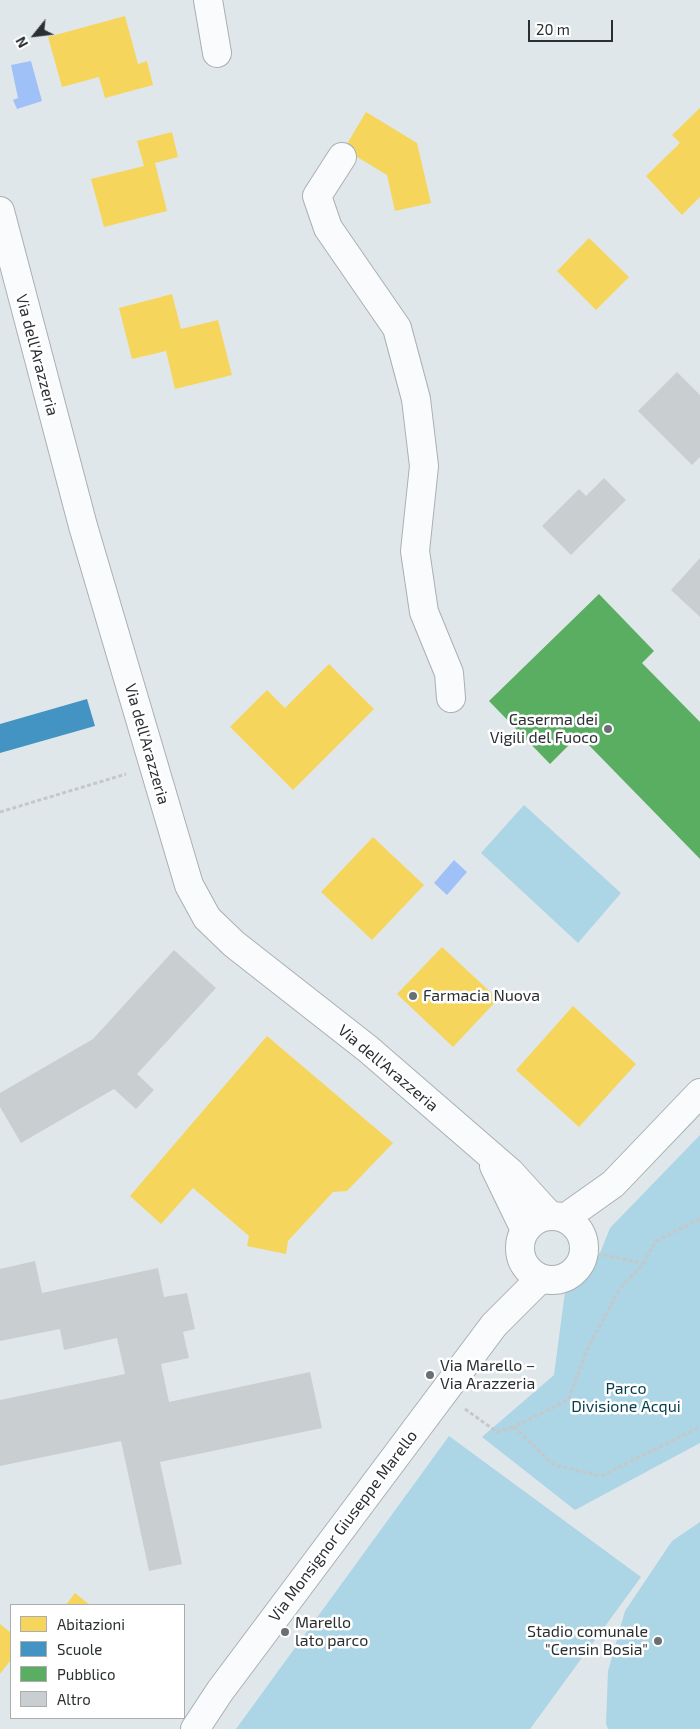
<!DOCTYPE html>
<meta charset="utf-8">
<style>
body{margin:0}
#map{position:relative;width:700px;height:1729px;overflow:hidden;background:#e0e7ea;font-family:"Exo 2",sans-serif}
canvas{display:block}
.legend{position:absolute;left:10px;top:1604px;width:175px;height:115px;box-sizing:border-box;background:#fff;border:1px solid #aaacad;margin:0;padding:6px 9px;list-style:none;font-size:15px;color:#2a2f31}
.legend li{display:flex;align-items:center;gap:10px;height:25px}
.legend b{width:25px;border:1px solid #aaacad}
.north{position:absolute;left:10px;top:10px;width:50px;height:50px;-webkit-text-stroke:4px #fff;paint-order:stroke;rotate:241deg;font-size:14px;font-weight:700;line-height:20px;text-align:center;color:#2a2f31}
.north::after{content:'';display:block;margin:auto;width:18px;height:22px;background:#2a2f31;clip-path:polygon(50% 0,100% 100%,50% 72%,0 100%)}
.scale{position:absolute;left:528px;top:20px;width:85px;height:22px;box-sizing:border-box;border:2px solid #2a2f31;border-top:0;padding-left:6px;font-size:15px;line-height:18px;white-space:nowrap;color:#2a2f31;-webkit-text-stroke:4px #fff;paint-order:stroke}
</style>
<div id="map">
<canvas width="700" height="1729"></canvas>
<ul class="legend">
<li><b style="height:14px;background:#f6d55c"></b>Abitazioni</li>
<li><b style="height:14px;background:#4393c3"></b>Scuole</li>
<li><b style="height:14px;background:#5aae61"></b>Pubblico</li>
<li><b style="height:14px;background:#c9ced0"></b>Altro</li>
</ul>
<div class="north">N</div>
<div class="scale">20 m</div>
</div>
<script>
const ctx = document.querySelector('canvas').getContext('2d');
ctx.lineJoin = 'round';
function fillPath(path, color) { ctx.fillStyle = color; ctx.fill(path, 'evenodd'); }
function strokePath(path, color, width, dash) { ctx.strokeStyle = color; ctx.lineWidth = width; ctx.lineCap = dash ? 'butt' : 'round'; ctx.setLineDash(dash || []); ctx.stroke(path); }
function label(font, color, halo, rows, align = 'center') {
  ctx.font = font + ' "Exo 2",sans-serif'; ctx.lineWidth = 5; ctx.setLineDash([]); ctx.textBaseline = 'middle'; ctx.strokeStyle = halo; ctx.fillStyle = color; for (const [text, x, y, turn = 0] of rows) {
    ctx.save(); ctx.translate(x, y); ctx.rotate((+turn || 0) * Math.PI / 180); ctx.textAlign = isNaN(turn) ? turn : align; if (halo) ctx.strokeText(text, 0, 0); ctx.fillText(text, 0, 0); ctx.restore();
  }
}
fillPath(new Path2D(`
 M524,805l97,88 -43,50 -97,-90z
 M700,1135v308l-125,67 -93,-73 72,-62 13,-98 17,-7 10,-9 6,-8 10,-25z
 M449,1436l192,141 -111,152h-294z
 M700,1522v207h-92l-2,-5 2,-53 17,-60 47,-70z`), '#acd5e5');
fillPath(new Path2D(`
 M31,61l11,40 -25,8 -4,-9 5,-2 -7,-33z
 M454,860l13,12 -20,23 -13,-12z`), '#a0c1f7');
fillPath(new Path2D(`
 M125,16l13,48 9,-3 6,24 -48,13 -6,-21 -37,10 -14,-50z
 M700,108v89l-18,18 -36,-39 34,-33 -8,-8z
 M366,112l51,31 14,60 -36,8 -8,-36 -43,-26z
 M172,132l6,25 -23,6 12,48 -63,16 -13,-48 53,-13 -7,-25z
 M589,238l40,39 -33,33 -39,-39z
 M172,294l9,35 37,-9 14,55 -57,14 -9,-38 -34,8 -13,-51z
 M329,664l45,45 -81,81 -63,-63 37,-37 18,18z
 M373,837l51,48 -52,55 -51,-48z
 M442,947l56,52 -45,48 -56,-53z
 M573,1006l63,58 -57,63 -63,-57z
 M267,1036l126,107 -46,48 -14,1 -45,49 -2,13 -39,-8 2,-10 -56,-48 -32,36 -31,-28z
 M75,1593l15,12h-24z
 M0,1624l11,9v29l-1,-1 -10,13z`), '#f6d55c');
fillPath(new Path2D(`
 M87,699l8,27 -95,27v-29z`), '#4393c3');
fillPath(new Path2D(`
 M599,594l55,57 -12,12 58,59v137l-121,-124 -29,29 -61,-63z`), '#5aae61');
fillPath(new Path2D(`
 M677,372l23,23v62l-8,8 -54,-54z
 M604,478l22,22 -55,55 -29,-29 37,-37 7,7z
 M700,558v59l-29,-27z
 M174,950l42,38 -79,86 17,16 -18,19 -22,-20 -93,54 -21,-36v-14l93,-54z
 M35,1261l7,32 116,-25 6,29 23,-4 8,36 -12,3 6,26 -28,6 8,38 141,-30 12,56 -162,34 22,102 -33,7 -28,-130 -121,25v-66l125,-26 -8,-36 -53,12 -4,-21 -60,12v-72z`), '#c9ced0');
const minor = new Path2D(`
 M208,0l9,53
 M342,157l-25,39 11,32 69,100 19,71 8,67 -9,85 9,61 25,61 2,25
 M0,211l83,315 106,359 18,33 27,26 134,105 142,123 40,44
 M494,1166l31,64
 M520 1248a32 32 0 1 1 64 0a32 32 0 1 1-64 0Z
 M565,1218l48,-34 87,-91
 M195,1729l25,-38 274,-366 46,-46`);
strokePath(minor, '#aaafb2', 30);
strokePath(new Path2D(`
 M0,812l126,-38
 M700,1219l-44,22 -13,23 -23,24 -32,60 -20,52 -54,27 40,38 47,11 99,-49
 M584,1251l58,12
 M465,1409l32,23 17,-5`), '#c5c7c9', 3, [4, 2.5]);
strokePath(minor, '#fafbfc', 28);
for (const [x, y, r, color] of [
 [608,729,5,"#6a6f72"],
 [413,996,5,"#6a6f72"],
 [430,1375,5,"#6a6f72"],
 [285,1632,5,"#6a6f72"],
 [658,1641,5,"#6a6f72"]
]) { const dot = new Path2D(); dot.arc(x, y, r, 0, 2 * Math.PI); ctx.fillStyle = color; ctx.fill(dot); strokePath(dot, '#fff', 2); }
label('16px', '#2a2f31', '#fff', [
 ["Via dell'Arazzeria",37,355,75],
 ["Via dell'Arazzeria",147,744,74],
 ["Via dell'Arazzeria",388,1068,40],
 ["Via Monsignor Giuseppe Marello",343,1526,-53]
]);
label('16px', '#2a2f31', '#fff', [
 ["Caserma dei",598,720,"right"],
 ["Vigili del Fuoco",598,738,"right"],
 ["Farmacia Nuova",423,996],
 ["Via Marello –",440,1366],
 ["Via Arazzeria",440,1384],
 ["Marello",295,1623],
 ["lato parco",295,1641],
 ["Stadio comunale",648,1632,"right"],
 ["\"Censin Bosia\"",648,1650,"right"]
], 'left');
label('16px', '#063e4e', '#fff', [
 ["Parco",626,1389],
 ["Divisione Acqui",626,1407]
]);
</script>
